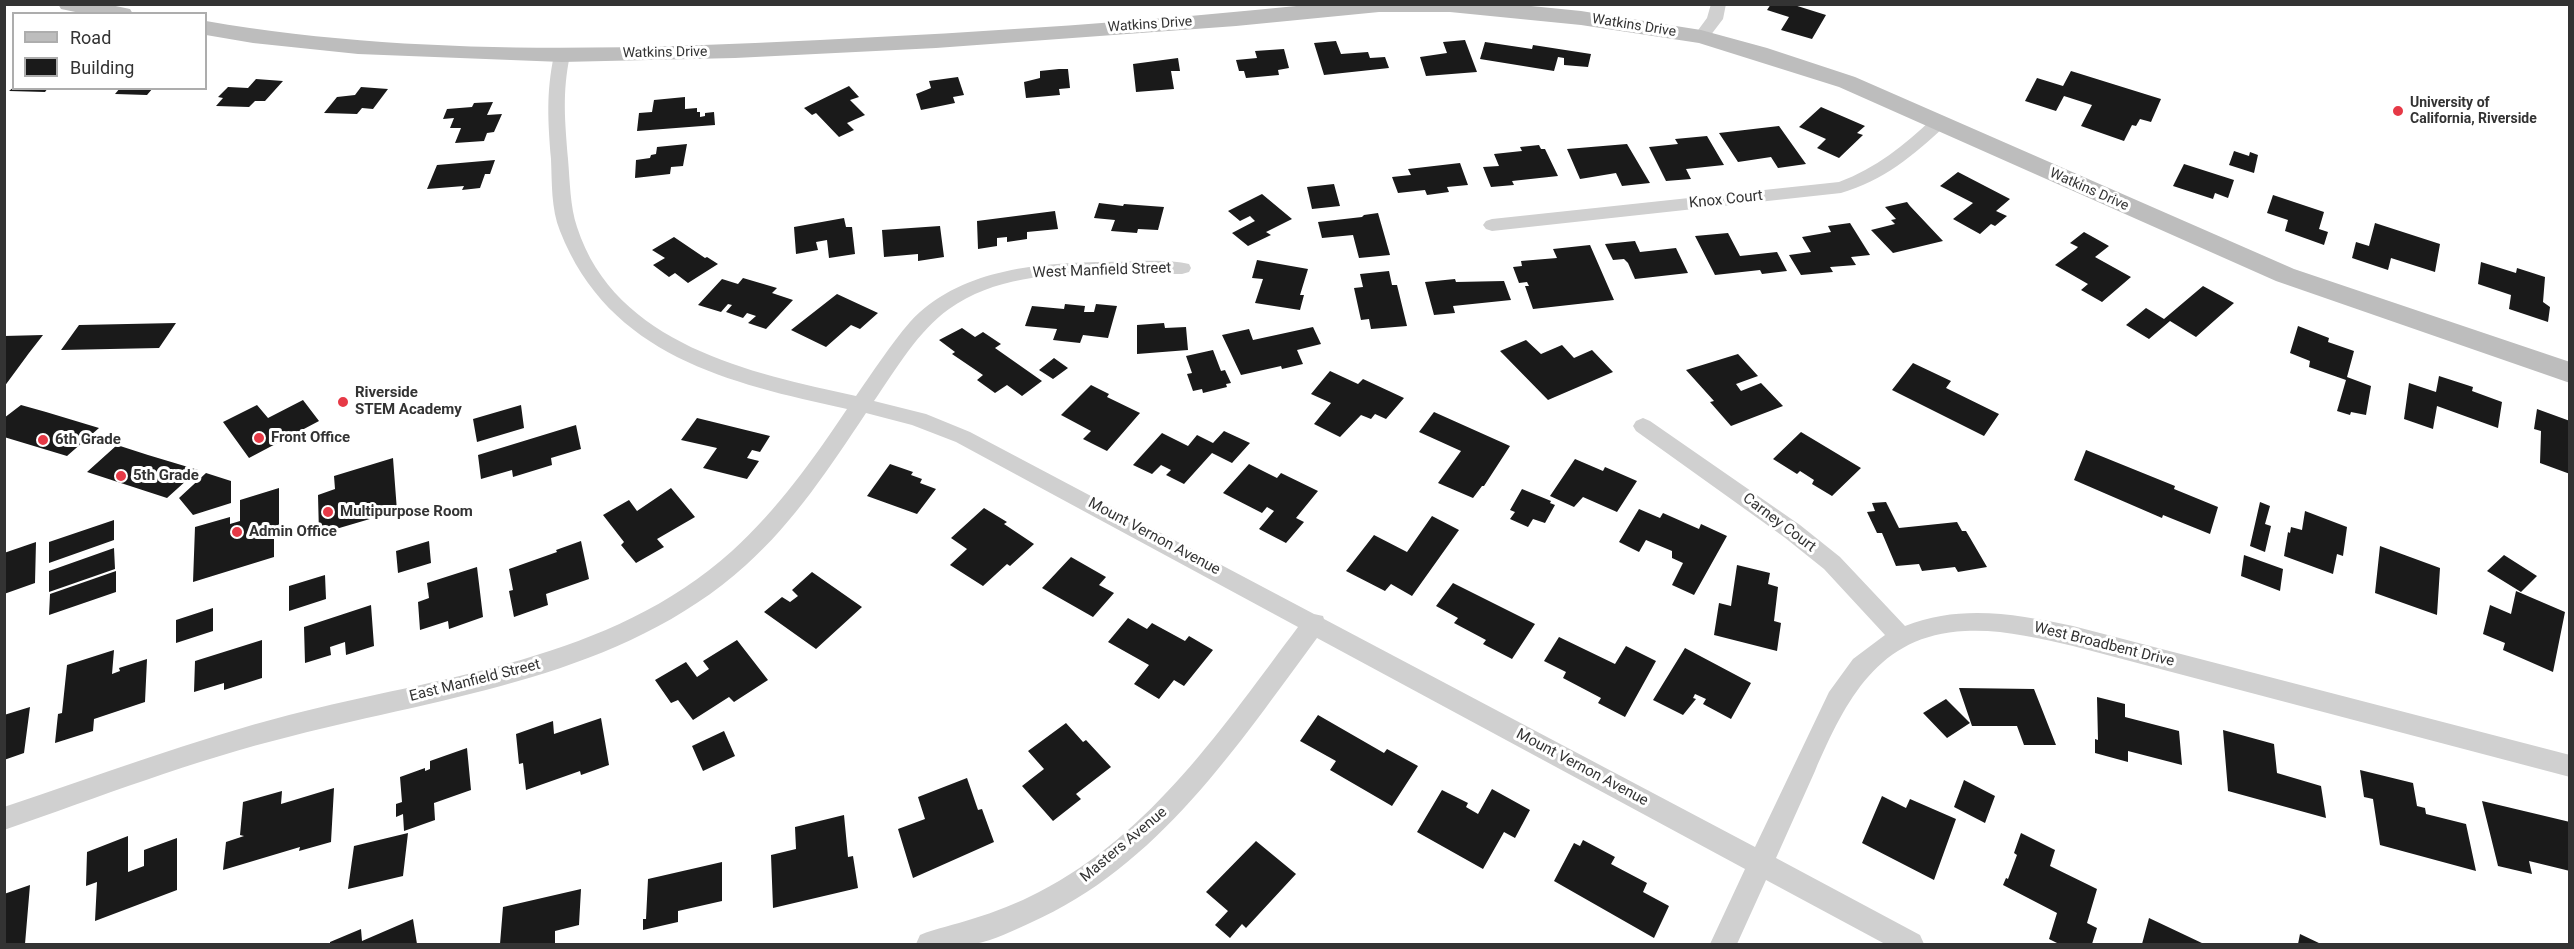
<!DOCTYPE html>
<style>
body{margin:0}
#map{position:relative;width:2574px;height:949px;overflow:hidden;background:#fff;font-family:Roboto,sans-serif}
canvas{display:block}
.frame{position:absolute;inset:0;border:6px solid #333;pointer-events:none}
.legend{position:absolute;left:12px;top:12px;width:195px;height:78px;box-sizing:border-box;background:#fff;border:2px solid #adadad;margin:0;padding:8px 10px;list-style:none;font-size:18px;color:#333}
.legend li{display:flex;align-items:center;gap:12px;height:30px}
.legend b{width:30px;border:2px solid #adadad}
</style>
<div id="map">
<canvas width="2574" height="949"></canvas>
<div class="frame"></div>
<ul class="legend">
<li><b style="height:8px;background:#bdbdbd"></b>Road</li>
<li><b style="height:16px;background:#1a1a1a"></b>Building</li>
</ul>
</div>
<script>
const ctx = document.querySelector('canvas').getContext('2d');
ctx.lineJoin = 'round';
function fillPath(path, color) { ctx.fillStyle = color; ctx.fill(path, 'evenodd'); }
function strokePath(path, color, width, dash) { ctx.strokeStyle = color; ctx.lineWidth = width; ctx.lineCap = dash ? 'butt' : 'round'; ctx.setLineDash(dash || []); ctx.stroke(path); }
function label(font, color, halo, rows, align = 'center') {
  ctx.font = font + ' Roboto,sans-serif'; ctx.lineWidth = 6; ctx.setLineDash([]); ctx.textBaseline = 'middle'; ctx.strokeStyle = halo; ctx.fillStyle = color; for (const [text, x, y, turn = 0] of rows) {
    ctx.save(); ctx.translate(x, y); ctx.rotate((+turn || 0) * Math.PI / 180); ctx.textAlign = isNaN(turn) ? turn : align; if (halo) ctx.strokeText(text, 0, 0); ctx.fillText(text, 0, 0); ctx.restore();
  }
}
fillPath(new Path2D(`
 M1771,4h20l35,11 -14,24 -31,-9 8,-13 -22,-7z
 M1465,40l12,32 -51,4 -6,-19 27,-4 -4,-11z
 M1336,41l5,13 27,-2 2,6 15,-1 4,11 -65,7 -10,-32z
 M1485,42l47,7 1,-4 58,9 -3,13 -24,-2v-7l-6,-1 -4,14 -74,-12z
 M1284,49l5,19 -11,2 1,5 -33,3 -2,-7h-5l-3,-11 21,-2 -2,-7z
 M1178,58l2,13h-9l3,18 -38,3 -3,-28z
 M1059,69h9l2,19 -11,1 1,6 -34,3 -2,-16 16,-4v-7z
 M2071,71l90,28 -10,23 -11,-3 -4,7 -4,-1 -8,16 -43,-15 11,-21 -28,-9 -8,15 -31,-10 12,-23 26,8z
 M958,77l6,18 -11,2 2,6 -34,7 -5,-16 15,-6 -2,-7z
 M256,79l27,2 -18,20h-10l-6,6 -33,-1 7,-8 -5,-1 10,-10 20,1z
 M849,86l10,11 -9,3 15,15 -18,8 7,7 -15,7 -23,-24 -4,2 -8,-7z
 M14,87v1h34l-3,4 -36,-1z
 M361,87l27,2 -15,20 -11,-1 -5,6 -33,-1 13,-16 18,-2z
 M120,88h33l-6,7 -32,-1z
 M685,97v12l12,-1v4h3v5l5,-1v-3l9,-1 1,13 -78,6 2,-18 13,-1 2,-12z
 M493,102l-6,13 15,-1 -8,18 -7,1 -3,8 -29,2 6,-15h-11l4,-10 -11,1 4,-10 25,-2 2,-4z
 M1821,107l44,19 -8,7 6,2 -24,23 -22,-10 9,-9 -27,-12z
 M1779,126l27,38 -28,4 -7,-11 -33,5 -19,-29z
 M1707,136l17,29 -38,4 5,10 -25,2 -17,-34 29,-3 -3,-5z
 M687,144l-4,22 -12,1 -1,7 -35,4 1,-18 14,-2 1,-3 5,-1 1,-7z
 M1627,144l23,39 -28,3 -6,-13 -36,6 -13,-30z
 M1539,145l2,4h4l13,27 -46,5 2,4 -23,2 -8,-20 16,-1 -5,-12 28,-3 -2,-4z
 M2234,151l15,5 1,-4 8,3 -4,18 -25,-8z
 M495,160l-5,14h-5l-5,14 -18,2 2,-4 -37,3 10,-24z
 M1460,163l8,22 -21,2 2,5 -22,3 -2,-5 -27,3 -6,-16 19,-2 -3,-6z
 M2184,164l50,16 -6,18 -13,-5 -2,6 -40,-13z
 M1958,172l52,27 -14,12 11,5 -12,10 -4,-2 -11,10 -27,-15 20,-16 -33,-17z
 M1334,184l6,22 -28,3 -5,-22z
 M1262,194l30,25 -26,13 5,3 -23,11 -16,-13 23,-12 -5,-5 -10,5 -12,-10z
 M2273,195l51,17 -5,17 9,3 -4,13 -39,-14 3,-11 -21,-7z
 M1907,202l3,4 33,35 -50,12 -22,-23 24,-6 -4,-4 5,-1 -11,-12z
 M1099,203l24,3 1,-2 40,3 -6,23 -20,-1 -1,4 -26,-2 4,-11 -21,-2z
 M1055,211l3,18 -31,3v7l-20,3v-5l-10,1v8l-19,3 -1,-28z
 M1378,213l12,42 -31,3 -6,-23 -31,3 -4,-16 44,-5 2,-2z
 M844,218l2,9h6l3,27 -26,4 -2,-18 -11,2 2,8 -22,4 -2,-27z
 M1850,223l20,32 -19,2 5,8 -26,2 3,5 -32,3 -12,-20 22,-3 -9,-15 29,-5 -3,-6z
 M2375,223l65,21 -5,28 -44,-14 -3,12 -36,-12 4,-16 13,4z
 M940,226l4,31 -26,4v-7l-34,3 -2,-27z
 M2084,232l25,14 -14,11 36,20 -29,25 -21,-12 7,-6 -33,-19 21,-16 2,-2 -8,-4z
 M1728,233l12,23 37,-4 10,19 -25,3 -2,-4 -45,5 -20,-39z
 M674,237l31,21 2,-1 11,7 -30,19 -13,-10 -6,4 -16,-12 12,-7 -13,-8z
 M1635,241l5,11 36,-4 12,25 -53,6 -7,-16 -4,-4 -11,1 -8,-16z
 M1590,245l24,55 -81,9 -8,-23h4l-2,-4 -8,1 -6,-16 9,-1 -1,-5 36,-3 -4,-9z
 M1257,260l51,9 -8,26h4l-4,15 -45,-7 8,-24 -11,-1z
 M2481,262l35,11 1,-5 28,9 -2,25 7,5 -2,15 -39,-13 2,-14 -33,-11z
 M1389,271l3,14h5l10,41 -36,3 -2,-10 -8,1 -7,-32 9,-1 -3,-13z
 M743,278l34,10 -5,5 21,7 -27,29 -18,-6 8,-7 -9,-3 -4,5 -17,-6 6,-7 -4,-1 -7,8 -23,-7 24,-26 16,5z
 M1455,279l1,3 48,-1 7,19 -58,6 2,7 -21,2 -9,-33z
 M2203,286l31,17 -38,34 -26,-16 -21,18 -23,-14 20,-17 18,11z
 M837,294l41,19 -18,16 -9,-4 -25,22 -35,-17z
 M1065,304l20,2 -1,6h10l2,-8 21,2 -9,32 -25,-3 -3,8 -27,-3 4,-11 -32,-3 7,-20 32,3z
 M176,323l-17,25 -98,2 18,-25z
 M1164,323l1,5 21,-1 2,23 -51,4v-29z
 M2298,326l31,12 -1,4 26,9 -7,26 24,9 -5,29 -15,-3 -1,3 -13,-4 9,-31 -37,-13 1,-6 -20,-8z
 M1313,327l8,17 -24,6 6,14 -21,5 -1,-3 -40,9 -19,-40 27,-6 4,11z
 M962,328l13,9 8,-5 18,12 -6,4 47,33 -20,15 -15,-11 -12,8 -18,-13 6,-5 -31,-21 3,-2 -16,-12z
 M43,335l-14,18 -25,34v-51z
 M1526,340l15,14 21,-9 12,13 18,-8 21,22 -65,28 -48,-49z
 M1213,350l8,21 4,-1 6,13 -5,1 1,3 -24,6 -1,-4 -9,2 -6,-17 5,-1 -6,-17z
 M1738,354l20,22 -22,8 5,7 20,-8 22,23 -52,20 -21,-24 4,-1 -28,-31z
 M1054,358l14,10 -15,11 -14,-9z
 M1913,363l38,18 -5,7 53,26 -15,22 -92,-46z
 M1330,371l28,13 5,-5 41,19 -18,21 -11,-5 -4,5 -10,-4 -21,22 -26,-13 17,-21 -20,-9z
 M2439,376l34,11 -1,4 30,11 -4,26 -61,-22 -4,23 -29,-10 5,-36 27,9z
 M1091,385l18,9 -2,3 33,16 -33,38 -24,-12 8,-8 -30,-16z
 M303,400l16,21 -70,37 -26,-36 34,-17 11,13z
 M21,405l25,7 53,16 -32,28 -63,-19v-19z
 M521,405l3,23 -47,14 -4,-23z
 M2537,409l33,12v53l-30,-11 1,-32 -7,-2z
 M1434,412l76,34 -26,40h-2l-9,12 -35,-15 23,-32 -42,-19z
 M697,418l73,18 -10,16 -8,-2 -5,8 12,3 -12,18 -44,-11 14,-20 -36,-8z
 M576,425l5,24 -30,9 1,7 -39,12 -1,-7 -31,9 -3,-24z
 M1224,431l26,12 -18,20 -20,-10 -28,31 -18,-9 5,-5 -10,-5 -9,9 -19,-9 29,-32 26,13 9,-11 16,8z
 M1801,432l60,36 -29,28 -20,-12 2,-4 -14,-9 -3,3 -24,-15z
 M117,445l31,10 50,15 -31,28 -80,-26z
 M2086,450l89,36 -1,3 44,18 -8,27 -47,-19 -1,3 -88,-38z
 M393,458l4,53 -78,23 -1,-39 17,-6 -1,-13z
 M1575,459l28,12 2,-4 32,14 -20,31 -34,-15 -9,10 -24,-11z
 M890,464l23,8 -2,3 11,4 -2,4 16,6 -19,25 -50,-18z
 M1249,464l28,14 4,-5 37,18 -22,27 8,4 -18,21 -27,-14 15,-18 -7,-4 -5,6 -39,-20z
 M206,473l25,8v22l-38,12 -14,-17z
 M279,488v50l-5,1v18l-81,25 2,-55 35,-10v7l10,-3v-21z
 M671,488l24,29 -38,22 7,8 -28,16 -15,-18 3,-3 -21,-27 26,-15 8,11z
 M1522,489l29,12 -1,2 5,2 -10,18 -12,-4 -5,8 -18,-8 5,-7 -5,-2z
 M1886,502l13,26 58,-6 5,9h4l21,36 -29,5 -3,-5 -33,4 -3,-7 -23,2 -14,-33h-5l-10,-21 8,-1 -3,-8z
 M2260,502l10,4 -5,18 6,2 -6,26 -15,-6z
 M984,508l23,14 -3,2 30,20 -24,22 -3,-2 -24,22 -33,-21 17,-16 -16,-11z
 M1639,509l21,9 3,-5 36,16 2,-5 26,12 -33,59 -22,-10 11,-22 -11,-5v-7l-26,-11 -7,12 -20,-10z
 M2305,511l42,16 -4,29 -6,-2 -4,20 -49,-18 4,-24 2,1 1,-6 11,3z
 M1432,516l27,14 -47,66 -21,-12 -6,7 -39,-20 28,-36 33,17z
 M114,520v20l-65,23v-21z
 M429,541l2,22 -33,10 -2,-22z
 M581,541l8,38 -43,15 2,11 -34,12 -5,-26 4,-1 -4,-21 48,-17 -1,-2z
 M36,542l-1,41 -31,11v-41z
 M2380,546l60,22 -3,47 -62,-22z
 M114,548l1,21 -66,23v-21z
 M2244,555l39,14 -3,22 -39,-15z
 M2504,555l33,21 -16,16 -34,-21z
 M1071,557l35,20 -7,8 15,8 -21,24 -51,-29z
 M1737,565l33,8 -2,11 10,3 -4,34 7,2 -4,28 -63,-16 5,-32 12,3z
 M477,567l6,50 -34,12 -1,-8 -28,9 -2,-28 11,-4 -2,-15z
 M116,571v21l-67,23 1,-21z
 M812,572l50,35 -46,42 -52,-37 18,-15 8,5 8,-6 -6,-6z
 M325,575l1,24 -37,12v-25z
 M1453,583l82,41 -23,35 -29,-15 3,-4 -32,-17 4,-5 -22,-12z
 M2516,591l49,21 -12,60 -50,-22 2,-7 -22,-9 7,-29 21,9z
 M371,605l3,41 -28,9 -1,-13 -15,5 1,8 -26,8 -1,-36z
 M213,608v23l-37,12v-23z
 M1128,618l19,11 5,-6 33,18 4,-5 24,14 -29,36 -10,-6 -15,19 -25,-15 15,-19 -41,-23z
 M1559,637l56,27 11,-18 30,15 -31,56 -27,-14 3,-5 -38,-20 3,-6 -22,-11z
 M262,640v38l-38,12v-7l-30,9 1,-31z
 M737,640l31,40 -34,22 -5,-5 -36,23 -15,-20 -7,3 -16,-23 31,-18 11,15 12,-8 -6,-8z
 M1685,648l66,35 -20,36 -28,-15 3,-5 -11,-5 -2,4 3,1 -13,16 -30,-15z
 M114,650l-2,24 8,-3 -1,-3 28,-9 -2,43 -51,17 -1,12 -38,12 3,-29 4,-1 5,-48z
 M1959,688l75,1 22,56h-32l-7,-19h-45z
 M2097,697l28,7v13l54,14 3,34 -54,-14v11l-33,-9v-14l3,1z
 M1946,699l24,24 -23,15 -24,-25z
 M30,707l-6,46 -20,7v-45z
 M1318,715l66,38 3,-4 31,17 -26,40 -62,-36 6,-9 -36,-20z
 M601,718l8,47 -28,10 -1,-4 -54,19 -3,-27 -4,1 -3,-30 37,-13 1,13z
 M1066,723l17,19 3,-2 25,27 -35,27 5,5 -28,22 -31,-35 22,-17 -16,-18z
 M2223,730l51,14 3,29 44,13 5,32 -98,-27z
 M724,731l11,25 -32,15 -11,-25z
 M467,748l4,42 -37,13 1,17 -31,11 -1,-17 -7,3v-13l6,-2 -2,-25 25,-9v3l5,-2v-8z
 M2360,770l53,13 4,23 8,2 1,6 40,10 10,47 -96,-26 -7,-46 -9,-2z
 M967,778l11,32 4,-1 12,33 -81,36 -15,-49 27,-10 -7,-22z
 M1964,780l31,16 -10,27 -31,-16z
 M334,788l-3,54 -32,9 1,-4 -77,23 3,-28 18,-6 -4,-1 3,-33 39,-11 -1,13z
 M1492,789l38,21 -15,28 -11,-6 -21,37 -66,-37 25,-42 26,13 -2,4 12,7z
 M1882,796l24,12 4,-9 46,20 -22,61 -72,-37z
 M2482,801l88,21v49l-41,-10 3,13 -34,-8z
 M844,815l4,42 5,-1 5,32 -85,20 -2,-53 25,-6 -1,-22z
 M408,833l-5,43 -55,13 6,-43z
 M2021,833l34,17 -5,16 47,23 -10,34 10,5 -5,16h-33l-10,-5 8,-26 -54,-28 3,-7 2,1 9,-24 -3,-2z
 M128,836v36l16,-6v-16l33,-12v52l-82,31 2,-39 -11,4 1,-34z
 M1583,840l32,17 -4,7 36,19 -4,9 26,14 -15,32 -100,-57 20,-38 6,3z
 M1256,841l40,33 -50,54 -4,-4 -12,14 -15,-13 13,-14 -22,-19z
 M722,862v39l-44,10v11l-35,8v-11h3l2,-40z
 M30,885l-5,59h-21v-50z
 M581,889l-2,36 -24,6v13h-55l3,-37z
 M2149,918l55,26h-62z
 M413,919l4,25h-87v-2l31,-13 1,12z
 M2300,934l21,10h-23z`), '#1a1a1a');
fillPath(new Path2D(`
 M1711,4h15l-3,15 -16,21h-12l-2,-3 14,-19z
 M562,50l8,5c-8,38 -5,66 -2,104 2,23 2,47 9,68 38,118 174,146 279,169 17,-24 34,-51 54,-74 48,-52 125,-59 192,-60 23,0 65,-4 87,2l2,4 -2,4 -7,2c-75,1 -168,-11 -233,35 -31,22 -53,60 -75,92l52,13 44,18 344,182 9,2 1,3 431,228 74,-155 24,-33 32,-24 -61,-66 -40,-32 -148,-106 -3,-5 3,-5 7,-3 7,3 150,104 40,32 65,69c56,-22 111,-12 168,0l497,129v22l-497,-131c-35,-8 -72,-17 -108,-15 -87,4 -119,69 -150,140 -13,29 -26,58 -39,87l144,77 4,9h-39l-119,-64 -29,64h-27l35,-75 -428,-231c-80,108 -159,229 -287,285 -17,8 -36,17 -55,21 -18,4 -41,0 -59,0l4,-9c16,-7 35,-10 52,-16 23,-7 46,-16 67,-27 112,-57 186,-168 259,-265l-342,-185 -44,-17 -46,-12c-36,54 -72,109 -120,152 -124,112 -299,131 -454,171 -98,24 -193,61 -288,94v-23c95,-32 189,-67 285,-92 152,-39 321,-54 443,-164 45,-41 81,-91 115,-142 -118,-26 -238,-53 -287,-178 -9,-22 -8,-49 -9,-72 -3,-38 -5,-66 3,-104z
 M1939,117l8,5 -2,4c-31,29 -62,55 -104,67l-349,38 -6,-2 -3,-4 3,-4 6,-2 347,-37c37,-14 65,-36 94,-64z`), '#d0d0d0');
fillPath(new Path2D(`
 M58,4h48l24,5 3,5h-48l-24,-5z
 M1317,4h194l70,7 120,19 66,18 88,29 439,192 276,93v21l-294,-102 -437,-194 -140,-44 -118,-18 -131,-13h-71l-143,14 -300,22 -201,10 -173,4 -204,-8 -105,-11 -47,-8v-14c202,35 410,29 614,19 166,-8 332,-19 497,-36z`), '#bdbdbd');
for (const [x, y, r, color] of [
 [2398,111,6,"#e63946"],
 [343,402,6,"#e63946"],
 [259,438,6,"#e63946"],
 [43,440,6,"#e63946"],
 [121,476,6,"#e63946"],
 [328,512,6,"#e63946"],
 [237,532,6,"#e63946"]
]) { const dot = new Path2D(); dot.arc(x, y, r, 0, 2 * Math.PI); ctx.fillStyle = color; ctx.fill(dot); strokePath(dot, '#fff', 2); }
label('14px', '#333', '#fff', [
 ["Watkins Drive",1150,25,-4],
 ["Watkins Drive",1634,26,9],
 ["Watkins Drive",665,53,-1],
 ["Watkins Drive",2089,190,24]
]);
label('bold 14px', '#333', '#fff', [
 ["University of",2410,103],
 ["California, Riverside",2410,119]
], 'left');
label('15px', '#333', '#fff', [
 ["Knox Court",1726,200,-6],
 ["West Manfield Street",1102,271,-2],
 ["Carney Court",1779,523,37],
 ["Mount Vernon Avenue",1154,537,28],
 ["West Broadbent Drive",2104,645,14],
 ["East Manfield Street",475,681,-14],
 ["Mount Vernon Avenue",1582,768,28],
 ["Masters Avenue",1124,845,-40]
]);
label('bold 15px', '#333', '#fff', [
 ["Riverside",355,393],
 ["STEM Academy",355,410],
 ["Front Office",271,438],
 ["6th Grade",55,440],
 ["5th Grade",133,476],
 ["Multipurpose Room",340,512],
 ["Admin Office",249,532]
], 'left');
</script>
